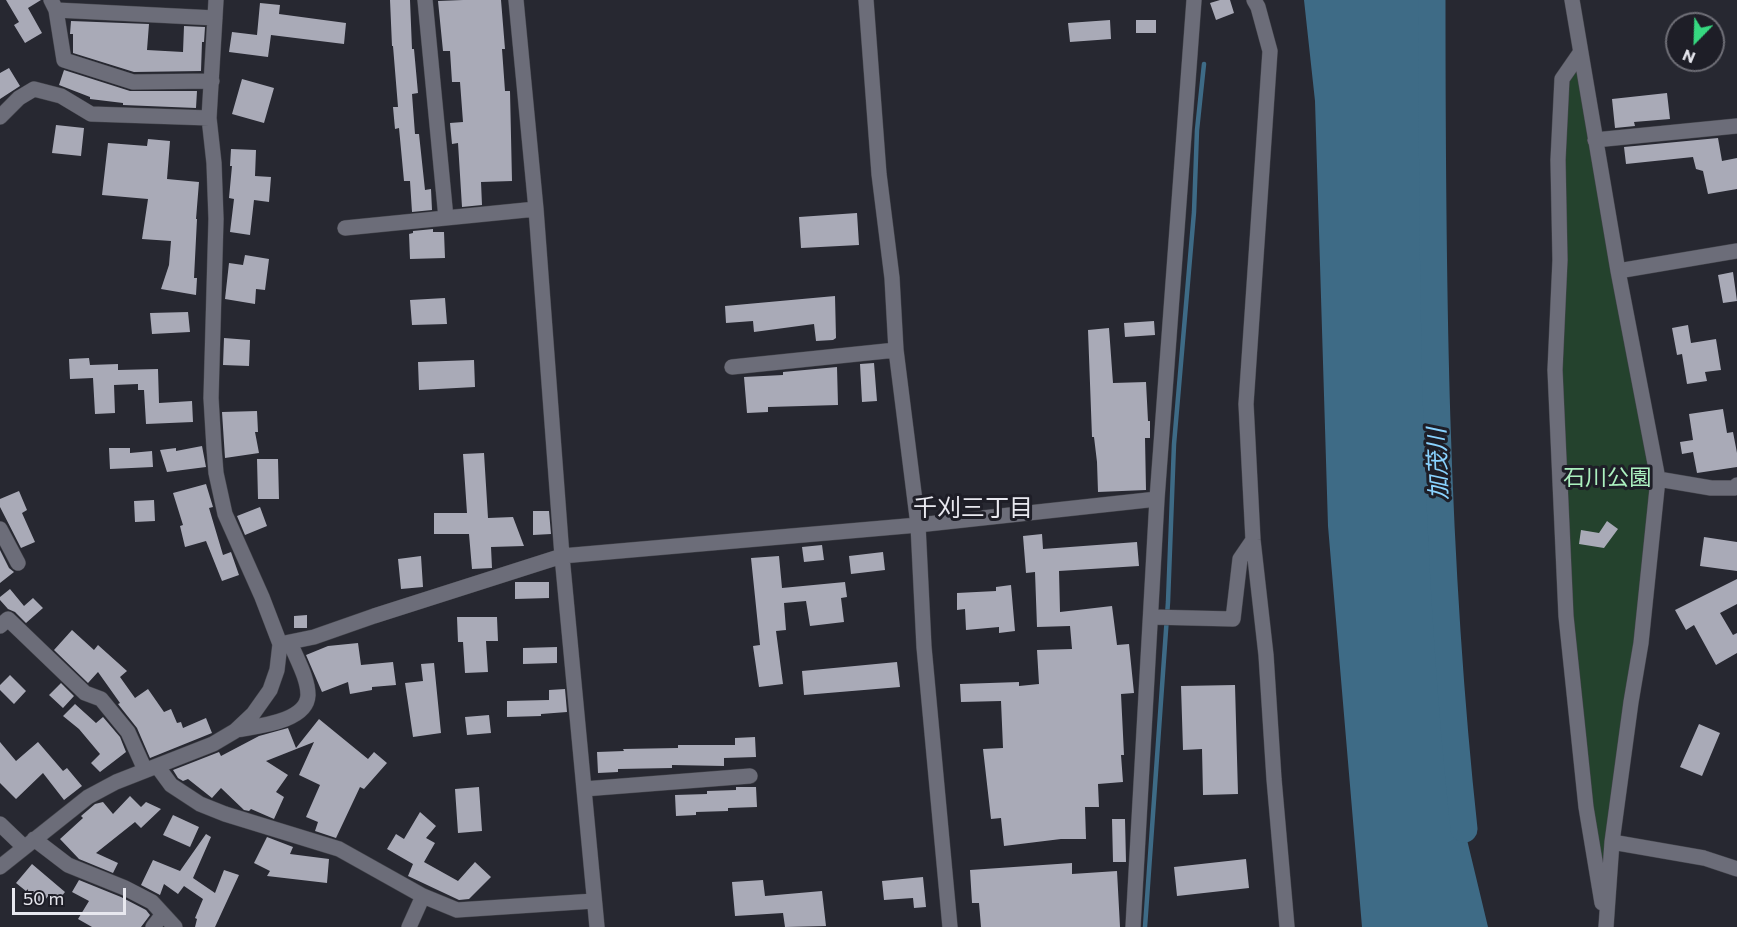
<!DOCTYPE html>
<meta charset="utf-8">
<style>
body{margin:0}
#map{position:relative;width:1737px;height:927px;overflow:hidden;background:#272831;font-family:Commissioner,sans-serif}
canvas{display:block}
.north{position:absolute;left:1665px;top:12px;width:60px;height:60px;box-sizing:border-box;background:#1e1e27;border:2px solid #6f6f77;border-radius:50%;rotate:203deg;font-size:16px;font-weight:700;line-height:24px;text-align:center;color:#e8e8ef}
.north::after{content:'';display:block;margin:auto;width:21px;height:27px;background:#36d880;clip-path:polygon(50% 0,100% 100%,50% 72%,0 100%)}
.scale{position:absolute;left:12px;top:888px;width:114px;height:27px;box-sizing:border-box;border:3px solid #e8e8ef;border-top:0;padding-left:8px;font-size:18px;line-height:21px;white-space:nowrap;color:#e8e8ef;-webkit-text-stroke:4px #1e1e27;paint-order:stroke}
</style>
<div id="map">
<canvas width="1737" height="927"></canvas>
<div class="north">N</div>
<div class="scale">50 m</div>
</div>
<script>
const ctx = document.querySelector('canvas').getContext('2d');
ctx.lineJoin = 'round';
function fillPath(path, color) { ctx.fillStyle = color; ctx.fill(path, 'evenodd'); }
function strokePath(path, color, width, dash) { ctx.strokeStyle = color; ctx.lineWidth = width; ctx.lineCap = dash ? 'butt' : 'round'; ctx.setLineDash(dash || []); ctx.stroke(path); }
function label(font, color, halo, rows, align = 'center') {
  ctx.font = font + ' Commissioner,"Noto Sans JP",sans-serif'; ctx.lineWidth = 6; ctx.setLineDash([]); ctx.textBaseline = 'middle'; ctx.strokeStyle = halo; ctx.fillStyle = color; for (const [text, x, y, turn = 0] of rows) {
    ctx.save(); ctx.translate(x, y); ctx.rotate((+turn || 0) * Math.PI / 180); ctx.textAlign = isNaN(turn) ? turn : align; if (halo) ctx.strokeText(text, 0, 0); ctx.fillText(text, 0, 0); ctx.restore();
  }
}
fillPath(new Path2D(`
 M1577,63l75,415 -46,439 -37,-304 -10,-244 7,-289z`), '#24422d');
fillPath(new Path2D(`
 M1304,0h129l-10,91 6,451 34,281 25,104h-126l-34,-401 -13,-425z`), '#3e6b86');
strokePath(new Path2D(`
 M1145,927l23,-325 6,-158 20,-232 3,-82 7,-66`), '#3e6b86', 4.5);
strokePath(new Path2D(`
 M1432,0c0,277 2,553 32,829`), '#3e6b86', 27);
fillPath(new Path2D(`
 M6,0h35l-13,8 14,25 -17,10 -11,-18 5,-3z
 M390,0h20l2,49h2l4,44 -6,1 3,40h4l6,56 6,-1 1,21 -20,2 -2,-31h-6l-5,-53 -4,1 -2,-22h5l-5,-61h-1z
 M463,0h38l4,49h-3l3,42h5l2,90 -31,1 1,23 -20,2 -4,-64 -6,1 -2,-21 13,-1 -3,-40h-8l-2,-31h-7l-5,-50z
 M1220,0h10l4,13 -18,7 -6,-17z
 M260,3l20,2 -1,9 67,9 -2,21 -73,-9 -3,22 -39,-5 3,-20 25,3z
 M1110,20l1,19 -41,3 -2,-19z
 M1136,20h20v13h-20z
 M71,21l78,3 -2,26 36,2 1,-26 21,1 -1,15h-2l-1,29 -67,1 -61,-19v-19h-3z
 M9,68l11,18 -20,13v-26z
 M64,70l66,21h67l-1,17 -73,-3v-2l-33,-4v-2l-31,-12z
 M242,79l32,9 -10,35 -32,-9z
 M1667,93l3,26 -36,3 1,4 -20,2 -3,-29z
 M56,125l28,3 -3,28 -29,-3z
 M1718,138l4,23 15,-3v31l-29,5 -5,-23 -7,-2 -3,-12 -67,7 -2,-17z
 M148,139l22,2 -3,38 32,3 -3,37h1l-3,59h3l-1,17 -35,-6 8,-24 2,-24 -29,-2 6,-40 -46,-4 6,-52 39,3z
 M231,149l25,1 -1,26 16,1 -2,25 -15,-2 -4,35 -20,-3 4,-33 -5,-1 3,-32h-2z
 M857,213l2,32 -58,3 -2,-31z
 M433,229v3h11l1,26 -35,1 -1,-25 4,-1v-2z
 M245,255l24,4 -4,31 -9,-1 -1,15 -30,-5 4,-36 14,2z
 M1733,272l4,29 -14,2 -5,-28z
 M835,296l1,42 -3,2 -17,1 -2,-17 -60,8 -1,-11 -27,2 -1,-17z
 M445,298l2,26 -35,1 -2,-25z
 M188,312l2,20 -38,2 -2,-21z
 M1154,321l1,14 -30,2 -1,-14z
 M1688,325l3,18 25,-4 5,31 -16,2 2,9 -20,3 -5,-30 -5,1 -5,-27z
 M1109,328l4,55 33,-1 2,39h2v17h-5l1,52 -48,2 -1,-30 -3,-25h-2l-4,-107z
 M224,338l26,2 -1,26 -26,-1z
 M89,358l1,7 28,-1v6l40,-1 1,34 33,-2 1,21 -47,2 -2,-34h-6v-6l-24,1 1,28 -20,1 -2,-36 -23,1 -1,-20z
 M474,360l1,27 -56,3 -1,-28z
 M874,363l3,38 -15,1 -2,-38z
 M837,367l1,38 -70,2v5l-21,1 -3,-36 39,-2v-3z
 M1723,409l4,24 6,-1 4,21v14l-40,6 -4,-21 -11,2 -2,-12 13,-2 -4,-26z
 M257,411l1,21h-3l4,21 -34,5 -3,-46z
 M202,446l4,21 -39,5 -7,-22 16,-2v3z
 M109,448h21v5l22,-2 1,16 -43,2z
 M484,453l4,65 25,-1 11,29 -33,1 1,21 -20,1 -3,-35h-35v-21h33l-4,-59z
 M257,459h21l1,40h-21z
 M206,484l7,23 -4,1 14,47 8,-3 8,23 -17,6 -16,-40 -21,6 -5,-21 3,-1 -10,-32z
 M19,491l8,19 -5,3 13,29 -14,6 -21,-41v-8z
 M154,500l1,21 -20,1 -1,-21z
 M260,507l7,19 -22,9 -8,-19z
 M533,511h16l2,23 -18,1z
 M1607,521l11,8 -14,19 -25,-4 2,-14 18,3z
 M1042,534l1,15 94,-7 2,24 -80,5 1,41 52,-6 5,39 12,-1 5,49 -13,1 3,61h-3l2,27 -25,2 1,23h-14l1,32h-25l-57,7 -3,-28 -10,1 -8,-70 20,-1 -2,-47 -40,1 -1,-18 59,-2v4l20,-2 -2,-34 35,-1 -2,-23 -33,1 -2,-55 -9,1 -3,-37z
 M1704,537l33,5v29l-37,-5z
 M822,545l2,15 -20,2 -2,-15z
 M0,550l9,18 5,4 -14,11z
 M883,552l2,18 -34,4 -2,-18z
 M421,556l2,31 -22,2 -3,-30z
 M779,556l3,32 63,-6 2,15 -6,1 3,24 -34,4 -4,-25 -22,2 2,27 -10,1 7,53 -24,3 -6,-41 7,-1 -9,-87z
 M1737,579v25l-17,9 13,22 4,-2v20l-21,12 -22,-40 -8,5 -11,-20z
 M515,582h34v16l-34,1z
 M1011,585l4,46 -16,2v-6l-33,3 -1,-21 -8,1v-17l39,-2v-4z
 M10,589l14,17 9,-8 10,10 -17,15 -11,-11 -7,-3 -8,-9v-3z
 M307,615v13h-13v-12z
 M457,617h40l1,24h-12l2,31 -23,1 -2,-31h-5z
 M72,630l22,20 4,-5 29,26 -7,6 15,21 13,-9 16,23 7,-3 6,14 4,-1 2,6 23,-10 6,15 -62,25 -13,-30 -19,-24 2,-1 -22,-31 -10,11 -34,-33z
 M358,643l3,22 32,-3 3,23 -24,2v3l-22,4 -2,-12 -26,10 -16,-37 22,-9z
 M557,647v16l-34,1v-16z
 M897,662l3,25 -96,8 -2,-24z
 M434,663l7,70 -28,4 -8,-54 18,-2 -2,-17z
 M10,675l16,16 -12,13 -14,-14v-5z
 M61,683l13,13 -11,12 -14,-13z
 M1235,685l3,109 -35,1 -1,-46 -19,1 -2,-64z
 M565,689l2,23 -26,2v2l-34,1v-16l42,-1v-10z
 M75,704l21,19 7,-6 17,20 6,15 -26,20 -9,-9 9,-9 -21,-25 -16,-13z
 M489,715l2,18 -24,2 -2,-18z
 M319,719l49,40 6,-7 13,11 -23,26 -4,-2 -24,51 -21,-7 3,-9 -12,-5 14,-32 -21,-10 15,-33 -48,19 22,14 -12,17 8,5 -10,22 -23,-10 -2,2 -5,-1 -23,-22 -9,10 -24,-19 -5,2 -5,-3 -5,-8 46,-18 2,4 38,-20 29,-8 8,20z
 M1699,724l21,9 -18,43 -22,-9z
 M755,737l1,20 -32,1v8l-52,-1v3l-54,1v3l-20,1 -1,-21 27,-1 -1,-2 55,-1v-3h57v-7z
 M0,742l16,19 22,-19 25,29 4,-3 15,18 -18,14 -21,-27 -27,26 -16,-16z
 M479,787l3,44 -24,2 -3,-44z
 M736,787h20l1,20 -29,1v3l-32,1v3l-20,1 -1,-21 32,-1v-3l29,-1z
 M130,796l11,11 5,-5 15,7 -20,19 -6,-6 -39,31 22,10 -5,10 -34,-14 -19,-20 23,-21 -2,-2 14,-12 8,-2 10,12z
 M420,812l16,14 -10,12 9,5 -11,19 34,19 17,-19 16,15 -22,22 -10,1 -51,-24 5,-12 -26,-15 9,-15 8,5z
 M173,815l26,12 -9,20 -27,-12z
 M1112,819h13l1,43h-13z
 M206,834l5,3 -18,41 22,15 9,-23 15,5 -24,52h-20l2,-8 -2,-1 8,-19 -19,-13 -6,8 -14,-10 -4,11 -19,-10 12,-25 27,11z
 M267,837l26,10 -3,7 39,5 -2,24 -60,-7 3,-5 -16,-8z
 M1246,859l3,29 -72,8 -3,-29z
 M1072,863v11l45,-3 3,56h-139l-2,-24h-7l-2,-33z
 M32,864l33,28 -8,10 -8,-7 -7,9 -26,-21z
 M923,877l3,30 -12,1 -1,-10 -29,2 -2,-19z
 M79,880l42,17 25,13 4,5 -9,12h-49l-14,-8 11,-18 -17,-9z
 M763,880l2,16 57,-5 4,35 -41,1 -2,-14 -48,3 -3,-34z`), '#a9aab7');
const minor = new Path2D(`
 M51,0l5,10 159,8
 M425,0l21,218
 M516,0l20,209 26,347 35,371
 M866,0l13,174 13,104 4,72 22,175 6,122 26,280
 M1254,0l4,7 12,44 -24,353 7,136 13,115 8,124 13,148
 M1572,0l46,271 40,208 -17,164 -10,59 -19,140 -6,85
 M56,10l8,50 69,22 79,-1
 M1580,53l-18,26 -4,81 2,100 -5,110 11,246 20,191 16,96
 M0,117l19,-19 15,-9 27,7 30,18 118,4
 M1595,140l142,-14
 M345,228l191,-19
 M1618,271l119,-20
 M732,367l164,-17
 M1658,479l53,9h23l3,-3
 M0,529l18,34
 M1151,617l82,2 7,-60 13,-19
 M0,626l8,-7 77,74 16,6 27,33 17,38
 M280,644l34,-7 60,-21 188,-60 356,-31 239,-26
 M237,730c20,-4 70,-8 71,-35 0,-17 -12,-37 -18,-53
 M157,766l14,19 29,19 25,10 114,35 84,47 34,14 137,-9
 M584,789l166,-13
 M0,824l24,23
 M34,839l34,26 57,23 27,14 23,25
 M1612,842l92,16 33,11
 M0,867l88,-70 28,-15 97,-38 22,-13 18,-17 17,-24 7,-20 3,-26 -18,-47 -37,-83 -9,-41 -2,-25 -3,-50 5,-179 -2,-56 -5,-45 7,-118
 M153,927l10,-13
 M409,927l14,-31
 M1133,927l24,-428 37,-499`);
strokePath(minor, '#44454c', 16);
strokePath(minor, '#6c6d79', 15);
label('22px', '#abf0bf', '#1e1e27', [
 ["石川公園",1607,478]
]);
label('italic 24px', '#8ad3ff', '#1e1e27', [
 ["加茂川",1438,464,-92]
]);
label('24px', '#e8e8ef', '#1e1e27', [
 ["千刈三丁目",973,508]
]);
</script>
